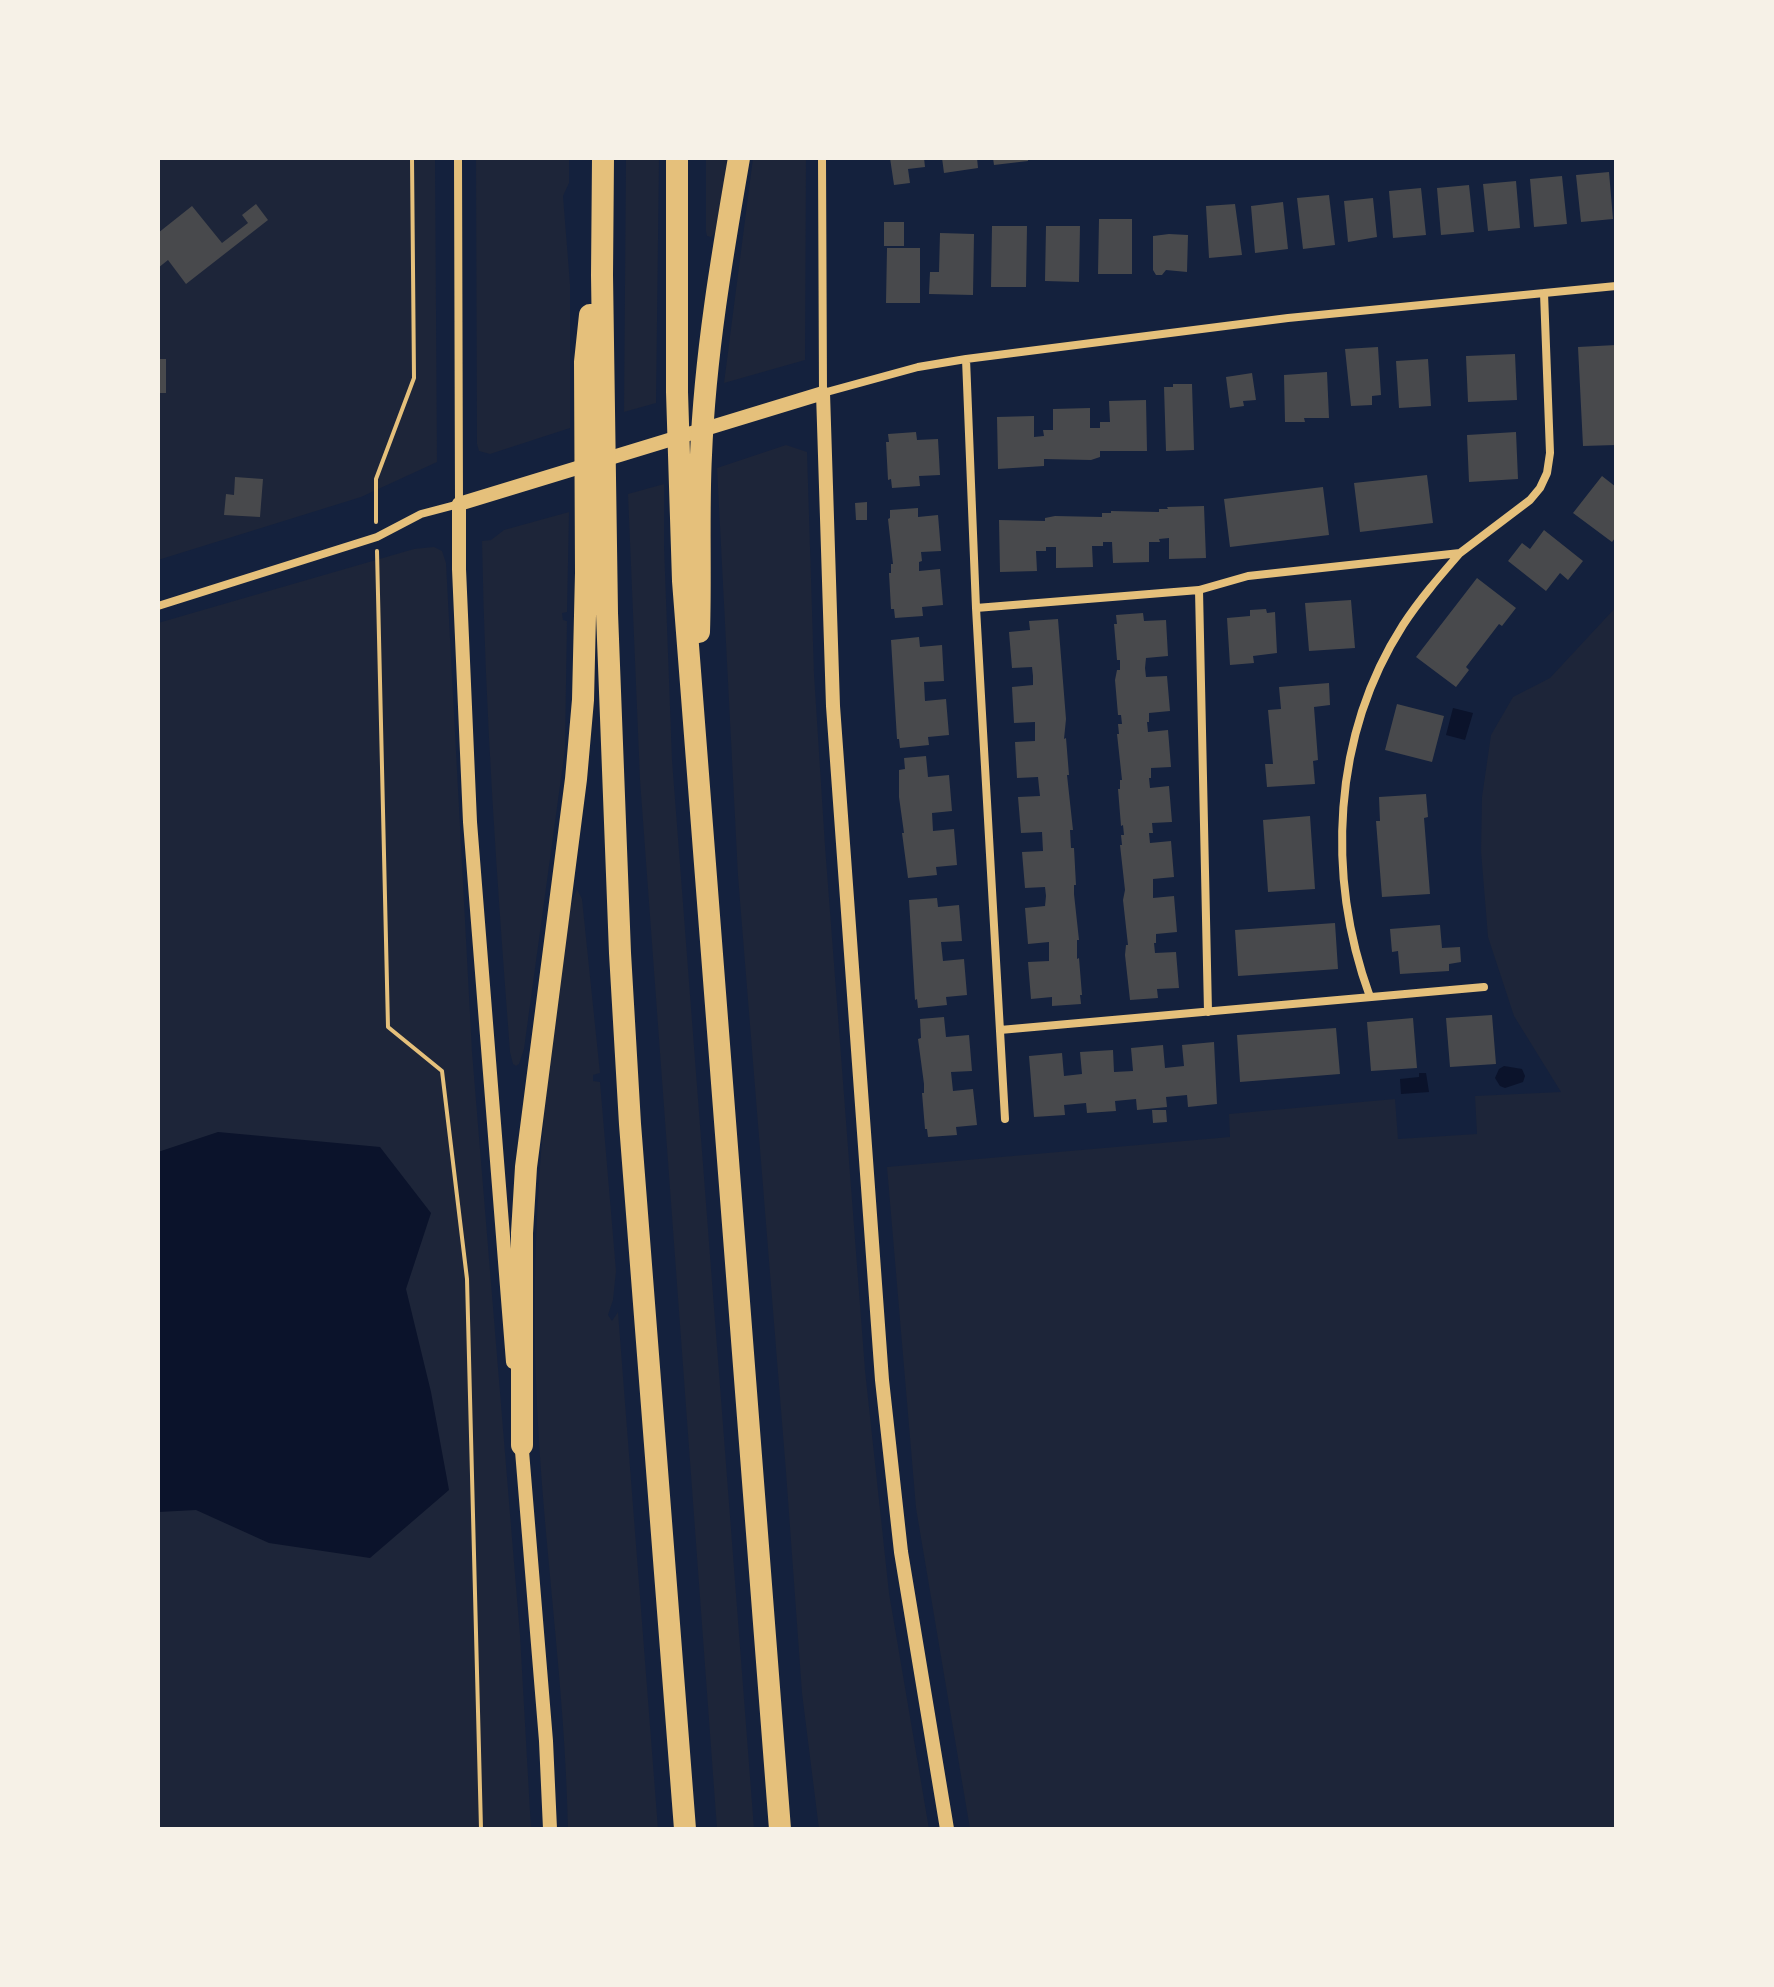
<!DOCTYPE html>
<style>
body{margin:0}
#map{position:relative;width:1774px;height:1987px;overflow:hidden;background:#14213d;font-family:Arial,sans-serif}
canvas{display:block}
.frame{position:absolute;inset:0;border:160px solid #f6f1e7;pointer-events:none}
</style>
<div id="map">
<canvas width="1774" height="1987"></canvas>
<div class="frame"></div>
</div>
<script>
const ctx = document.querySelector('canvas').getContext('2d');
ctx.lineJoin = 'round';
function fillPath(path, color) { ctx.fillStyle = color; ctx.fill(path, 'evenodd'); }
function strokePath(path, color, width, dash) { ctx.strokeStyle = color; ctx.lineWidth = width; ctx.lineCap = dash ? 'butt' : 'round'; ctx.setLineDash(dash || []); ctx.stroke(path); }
fillPath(new Path2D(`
 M158,158h277l2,304 -76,35 -203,63z
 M476,158h93v25l-6,13 7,88v144l-80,26 -11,-3 -2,-7z
 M626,158h33l-3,245 -32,9z
 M706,158h23l-12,73 -6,6 -4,-1 -1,-5z
 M753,158h53l-1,202 -81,23z
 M786,445l21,7 7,222 11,172 40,524 24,223 40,236h-110l-17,-136 -16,-221 -48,-596 -21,-408z
 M664,484v62l8,214 82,1069h-37l-77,-1049 -12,-286z
 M569,512l-2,100 -5,1 1,7 4,1 -2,128 -41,300 -5,15 -3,2 -3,-2 -3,-12c-13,-170 -25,-340 -28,-511l9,-1 13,-10z
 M434,547l8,4 4,12 26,489 48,583 11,194h-373v-1206l256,-74z
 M1616,607v1222h-646l-54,-321 -29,-341 343,-30 -1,-23 166,-15 3,40 79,-5 -2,-38 86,-4 -47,-76 -26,-79 -7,-86 1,-54 9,-62 22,-38 37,-19z
 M577,889l5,10 18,174 -7,2v6l7,1 16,189 -3,29 -5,15 4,6 6,-9 40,517h-90c-3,-150 -27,-298 -32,-448 -6,-159 10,-319 35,-477z`), '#1d2539');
fillPath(new Path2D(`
 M1453,708l20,5 -8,27 -19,-5z
 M1504,1066l18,3 3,7 -2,6 -18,6 -5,-2 -5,-8 4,-9z
 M1419,1073h7l3,19 -28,2 -1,-15 19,-2z
 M218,1132l162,15 51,66 -25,76 25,103 18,98 -79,68 -101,-15 -73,-33 -38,2v-360z`), '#0b132b');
fillPath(new Path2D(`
 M890,158h34l1,9 -17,2 2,14 -16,2z
 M942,158h35l1,10 -34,5z
 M993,158h35v3l-34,4z
 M1609,172l4,47 -32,3 -5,-47z
 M1562,176l5,48 -33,3 -4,-48z
 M1516,181l4,47 -32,3 -5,-47z
 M1469,185l5,47 -33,3 -4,-47z
 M1421,188l5,47 -33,3 -4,-47z
 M1329,195l6,50 -32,4 -6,-51z
 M1373,198l4,39 -29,5 -4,-41z
 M1283,202l5,47 -33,4 -4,-47z
 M256,204l12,16 -82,64 -18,-24 -10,8v-35l34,-27 30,37 26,-20 -6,-8z
 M1235,204l7,51 -33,3 -3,-52z
 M1099,219h33v55h-34z
 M884,222h20v24h-20z
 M992,226h35l-1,61h-35z
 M1046,226h34l-1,56 -34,-1z
 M940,233l34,1 -1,61 -44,-1 1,-22h9z
 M1169,234l19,1 -1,37 -21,-2 -4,5h-6l-3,-5v-34z
 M887,248h33v55h-34z
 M1616,345v100l-33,1 -5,-99z
 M1378,347l3,48 -9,1v9l-21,1 -6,-57z
 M1515,354l2,46 -49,2 -2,-46z
 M158,359h8v34h-8z
 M1428,359l3,47 -32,2 -3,-47z
 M1327,372l2,46h-25l1,4h-20l-1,-47z
 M1252,373l4,27 -13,1 1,5 -14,2 -4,-31z
 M1173,384h19l2,66 -28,1 -2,-64h9z
 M1146,400l1,51h-47v6l-9,3 -47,-1v7l-46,3 -1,-52 37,-1v21l10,-1 -1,-6h10v-21l37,-1v20h10v-6h10l-1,-21z
 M916,432l1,8 21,-1 2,36 -21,1 1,10 -28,2 -1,-9 -3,1 -2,-38h3l-1,-8z
 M1516,432l2,47 -49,3 -2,-47z
 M1427,475l6,48 -73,9 -6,-49z
 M1602,476l14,11v50l-4,5 -39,-29z
 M235,477l28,2 -3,38 -36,-2 2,-21 8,1z
 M1323,487l6,48 -99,12 -6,-48z
 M867,502v18h-11l-1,-17z
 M1204,506l2,52 -37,1v-21l-10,1 1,3h-11v20l-36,1 -1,-21h-9v4h-11l1,21 -37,1v-21h-10v4h-10l1,20 -37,1 -1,-52 46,1v-3l10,-2 47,1v-4h9v-2l48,1v-3h9l-1,-2z
 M918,508v9l20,-2 3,36 -20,1 1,9 -3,1v9l21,-2 3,36 -21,2 1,9 -28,2 -1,-9h-3l-2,-36h2v-9h2l-5,-45 2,-1v-8z
 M1544,530l39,31 -15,19 -8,-7 -14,18 -38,-30 14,-18 8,6z
 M1477,578l39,30 -14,18 -3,-2 -33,43 3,3 -13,17 -40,-30z
 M1351,600l4,48 -46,3 -4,-48z
 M1266,609l1,4 8,-1 2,41 -24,3 1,7 -24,2 -3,-47 23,-2v-6z
 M1143,613l1,8 22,-1 2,36 -22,2 -1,10 1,9 21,-1 3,35 -21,2v9h-2l1,10 20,-2 3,37 -20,1v10h-2l1,10 19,-2 3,36 -20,1 1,10h-4l1,10 21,-2 3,36 -21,2v19l21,-2 3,36 -21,2v9h-2l1,10 21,-1 3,36 -22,1 1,9 -28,2 -5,-45 1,-10h2l-5,-45 2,-10 -5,-45h2l-1,-10h3l-1,-10 -2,1 -3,-37h2v-9h2l-5,-46h2l-1,-10h4l-1,-9h-3l-3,-35 2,-10h3v-10h-3l-3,-36h3l-1,-9z
 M1058,619l8,100 -2,20 2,-1 3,37h-2l6,55h-3l1,18h3l2,37h-2v9l5,46h-2v19l2,-1 3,37h-2l1,9 -29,2v-9l-21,2 -3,-37 21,-1v-19l-21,2 -3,-36 20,-2 1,-10 -1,-9 -20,1 -3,-36 21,-1 -1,-19 -21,1 -3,-36 22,-1 -1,-9 -1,-10 -21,1 -2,-36 20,-1v-19l-21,1 -2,-36 21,-2v-9l-1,-9 -20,1 -3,-36 21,-2 -1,-9z
 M919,637l1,10 22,-2 2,36 -20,1 1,19 21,-2 3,36 -21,2 1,8 -29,3 -1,-9h-2l-6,-99z
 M1329,683l1,22 -16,2 4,53 -5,1 2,23 -48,3 -2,-23h8l-5,-54 13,-1 -2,-22z
 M1397,704l47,12 -12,46 -47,-12z
 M926,756l2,21 21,-2 3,36 -20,2 1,18 21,-2 3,36 -21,2 1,8 -29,3 -6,-45h2l-5,-36v-27l6,-1 -1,-11z
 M1426,794l2,23 -4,1 6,76 -48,3 -6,-76h4l-1,-24z
 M1310,816l5,73 -47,3 -5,-72z
 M937,898l1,9 21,-2 3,36 -21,1 2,19 21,-2 3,36 -21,2 1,8 -29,3 -1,-9 -2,1 -6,-100z
 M1335,923l3,46 -100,7 -3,-46z
 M1440,925l2,23 18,-1 1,15 -12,2v7l-49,3 -2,-23 -6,1 -2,-23z
 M1492,1015l4,49 -46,3 -4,-49z
 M944,1017l2,20 23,-2 3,36 -21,1 2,19 20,-2 4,36 -21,2 1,8 -29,2 -1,-8h-2l-3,-36h2v-9l-6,-45 3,-1 -1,-19z
 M1413,1018l4,50 -46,3 -4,-49z
 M1336,1028l4,46 -100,8 -3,-47z
 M1214,1042l3,62 -29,3 -1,-12 -21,2 1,10 -30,3 -1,-11 -21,2 1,10 -29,2 -1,-10 -22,2 1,10 -31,2 -5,-61 33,-3 2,23 18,-2 -2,-22 33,-2 1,22 19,-1 -2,-23 32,-3 2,23 19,-2 -2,-21z
 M1152,1110h14l1,12 -14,1z`), '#48494c');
strokePath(new Path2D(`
 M376,522v-43l38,-101 -2,-220
 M377,551l11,476 54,44 25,208 14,550`), '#e5c07b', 4);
strokePath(new Path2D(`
 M822,158l1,235 95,-26 48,-8 322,-41 328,-32
 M966,359l10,249 29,511
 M1199,590l9,422
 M158,606l219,-69 44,-23 38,-10 -1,-346
 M976,608l223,-18 49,-14 212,-23 70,-53 10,-12 7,-15 3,-20 -6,-160
 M1370,997c-44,-121 -38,-261 33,-372 17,-26 37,-49 57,-72
 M1000,1030l484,-43`), '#e5c07b', 8);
strokePath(new Path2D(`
 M513,1362l-43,-540 -11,-253v-65l364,-111 10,313 49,674 19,172 46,277
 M521,1439l25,302 4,88`), '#e5c07b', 14);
strokePath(new Path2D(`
 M603,158l-1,117 5,338 13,340 10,171 55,705
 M677,158v234l6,189 97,1248
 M699,632c2,-59 -1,-118 2,-177 4,-100 21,-199 38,-297
 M522,1445v-212l4,-66 50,-388 7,-79 3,-127 -1,-211 5,-47`), '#e5c07b', 22);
</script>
